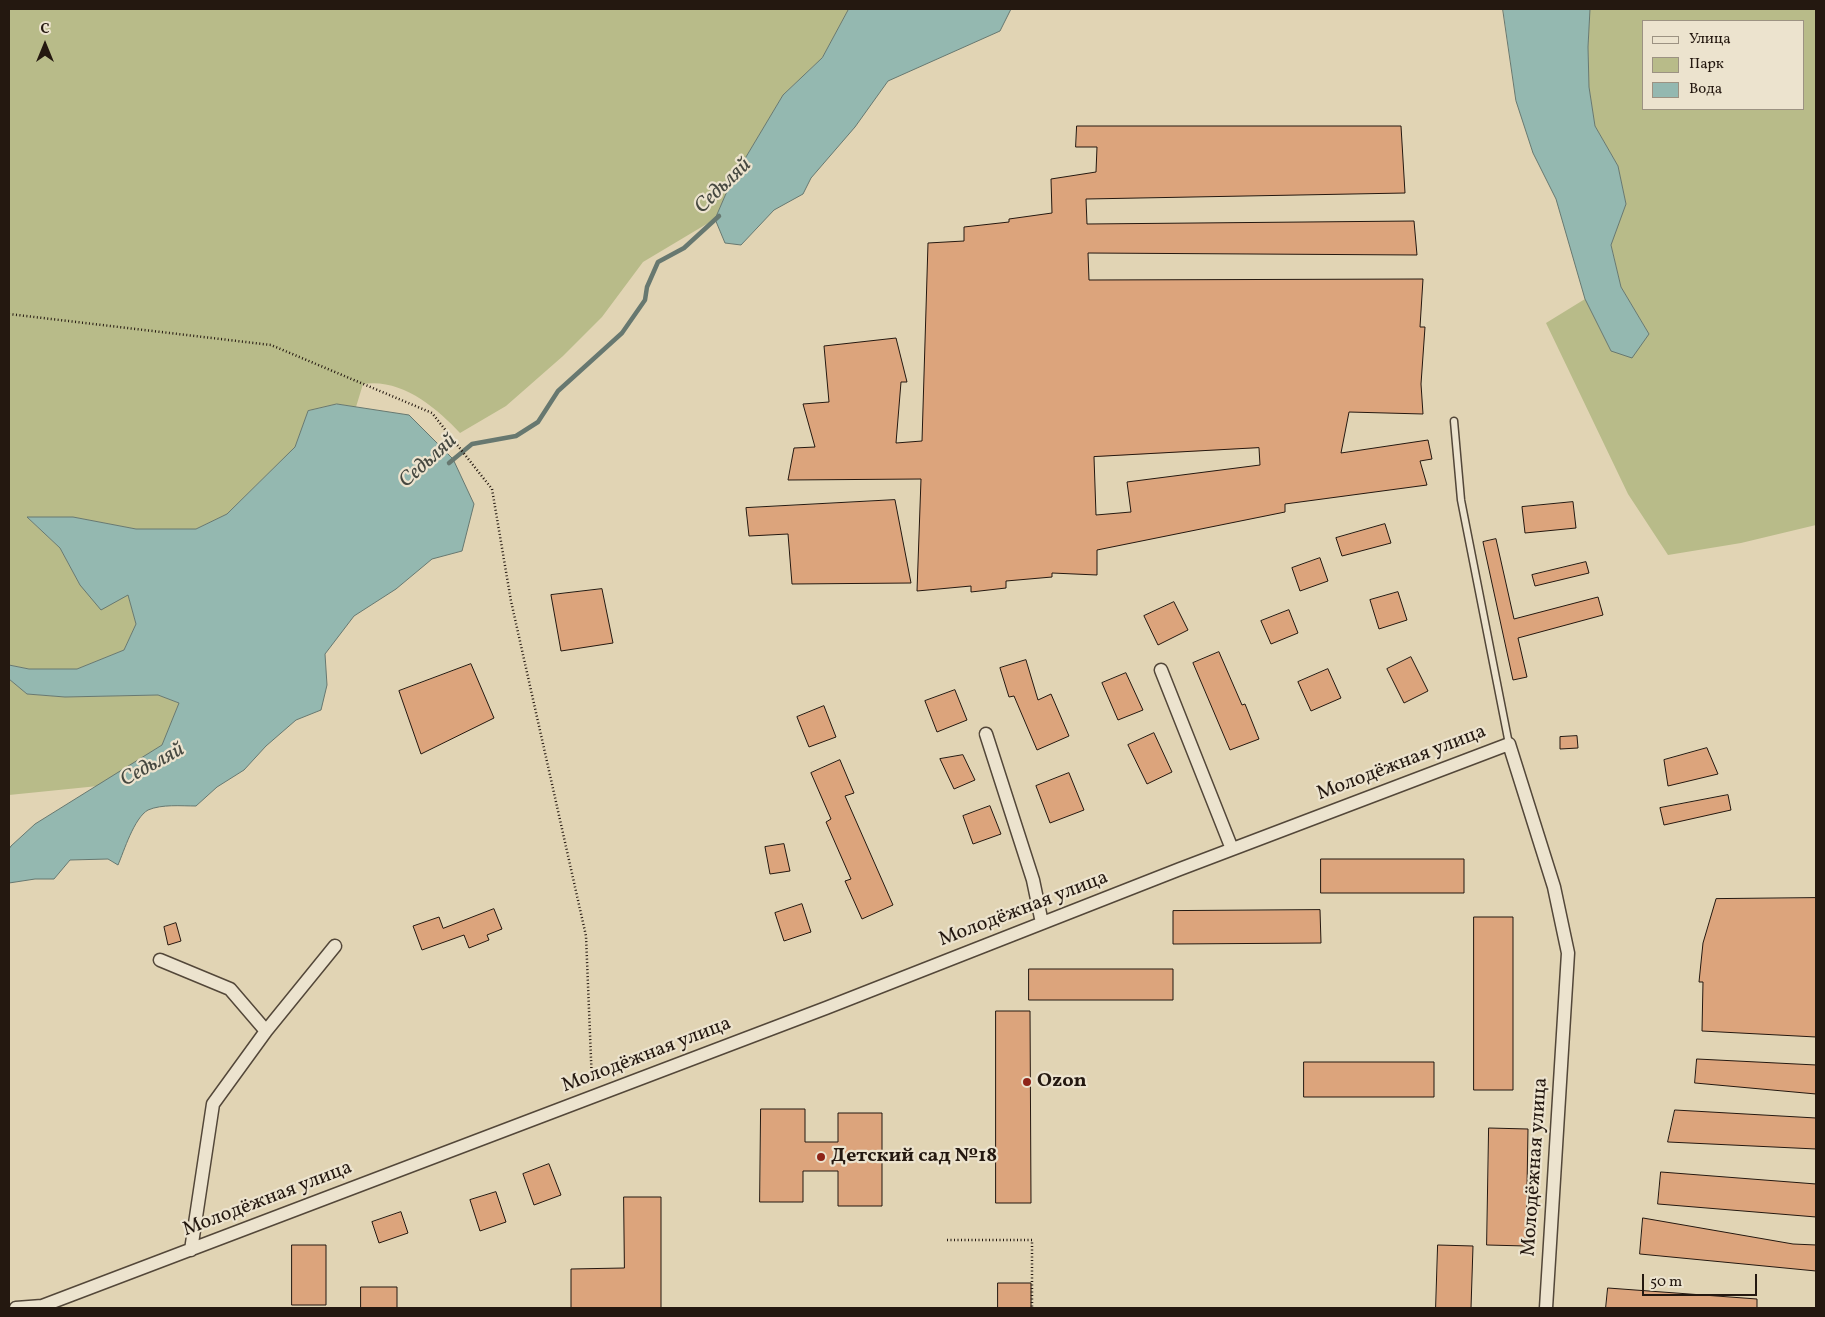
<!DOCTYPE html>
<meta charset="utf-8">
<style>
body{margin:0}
#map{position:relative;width:1825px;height:1317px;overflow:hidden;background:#e1d4b4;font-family:Vollkorn,serif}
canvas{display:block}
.frame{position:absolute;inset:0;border:10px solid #241810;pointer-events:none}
.legend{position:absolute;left:1642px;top:20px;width:162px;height:90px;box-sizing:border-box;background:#ece3ce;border:1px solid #9c9282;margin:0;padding:6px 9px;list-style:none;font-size:15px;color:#241810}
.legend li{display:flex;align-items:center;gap:10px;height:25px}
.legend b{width:25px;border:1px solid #9c9282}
.north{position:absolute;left:20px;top:20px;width:50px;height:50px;-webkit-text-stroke:4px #ece3ce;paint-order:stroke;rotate:0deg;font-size:14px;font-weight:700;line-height:20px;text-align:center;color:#241810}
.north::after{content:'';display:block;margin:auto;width:18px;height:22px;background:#241810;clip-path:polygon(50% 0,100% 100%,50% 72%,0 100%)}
.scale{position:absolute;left:1642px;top:1274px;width:115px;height:22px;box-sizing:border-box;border:2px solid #241810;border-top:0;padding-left:6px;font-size:15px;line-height:18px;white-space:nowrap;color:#241810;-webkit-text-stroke:4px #ece3ce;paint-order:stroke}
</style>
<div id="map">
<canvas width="1825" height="1317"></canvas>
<div class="frame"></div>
<ul class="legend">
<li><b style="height:6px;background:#ece3ce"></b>Улица</li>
<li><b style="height:14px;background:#b8bb89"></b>Парк</li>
<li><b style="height:14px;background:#94b8b0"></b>Вода</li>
</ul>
<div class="north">С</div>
<div class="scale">50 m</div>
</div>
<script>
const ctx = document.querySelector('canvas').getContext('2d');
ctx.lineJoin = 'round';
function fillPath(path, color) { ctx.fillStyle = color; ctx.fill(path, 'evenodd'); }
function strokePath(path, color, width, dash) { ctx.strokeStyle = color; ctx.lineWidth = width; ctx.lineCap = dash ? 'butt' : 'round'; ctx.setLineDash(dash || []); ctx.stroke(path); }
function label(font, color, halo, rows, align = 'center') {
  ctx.font = font + ' Vollkorn,serif'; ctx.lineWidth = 4.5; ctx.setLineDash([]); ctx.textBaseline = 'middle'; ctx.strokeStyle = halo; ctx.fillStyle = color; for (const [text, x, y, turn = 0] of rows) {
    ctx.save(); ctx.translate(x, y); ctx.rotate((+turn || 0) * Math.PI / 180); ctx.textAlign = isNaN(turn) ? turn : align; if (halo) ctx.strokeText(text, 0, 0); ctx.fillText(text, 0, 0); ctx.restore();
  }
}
fillPath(new Path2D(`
 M9,9h840l-27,49 -39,37 -52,87 -16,37 -72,43 -41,55 -39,39 -57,50 -46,27c-24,-26 -59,-55 -97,-49l-7,23 -19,-3 -29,7 -13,36 -68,67 -31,15h-60l-63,-12 -45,1 32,30 20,37 48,10 8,29 -12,26 -47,19h-48l-20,-4z
 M1590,9h226v516l-75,18 -73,12 -40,-61 -82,-171 39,-24 26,52 38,-17 -28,-47 -10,-43 15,-40 -8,-38 -23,-40 -6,-39 -1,-40zM1644,21h160v88h-160z
 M9,679l18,15 38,3 93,-2 21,8 -17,42 -64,41 -89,9z`), '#b8bb89');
const water = new Path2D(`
 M849,9h162l-11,22 -112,50 -33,46 -44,51 -8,16 -29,16 -33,35 -16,-2 -10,-24 16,-37 52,-87 39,-37z
 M1503,9h87l-2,38 1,40 6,39 23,40 8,38 -15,41 10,42 28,47 -17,24 -21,-7 -26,-52 -29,-100 -23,-46 -17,-52z
 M337,404l72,11 44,44 21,45 -12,47 -30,8 -36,30 -42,27 -29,38 2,31 -6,25 -25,10 -30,26 -22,24 -27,17 -21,19c-15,0 -34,-2 -48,4 -14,8 -24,41 -30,55l-10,-6 -38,1 -16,19h-19l-26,4v-34l2,-3 24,-22 127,-79 17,-42 -21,-8 -93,2 -38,-3 -18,-15v-14l20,4h48l47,-19 12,-26 -8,-29 -27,15 -21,-25 -20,-37 -33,-31h46l63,12h60l31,-15 68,-67 13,-36z`);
fillPath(water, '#94b8b0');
strokePath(water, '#677870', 1);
strokePath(new Path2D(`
 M449,463l23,-19 44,-8 22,-14 20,-31 64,-58 23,-33 2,-13 11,-25 26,-14 35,-32`), '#677870', 4.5);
const building = new Path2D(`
 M1077,126h324l4,67 -319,6 1,25 327,-3 3,34 -329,-2 1,27 334,-1 -3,48h5l-4,57 2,30 -74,-2 -8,41 87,-13 4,19 -12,2 7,24 -142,19v8l-188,38v25l-45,-2v4l-46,4v7l-35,4v-6l-54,5 4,-112 -133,1 6,-32 21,-1 -12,-43 26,-2 -5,-56 72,-8 11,44h-6l-5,61 26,-2 6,-198 36,-2v-14l45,-5v-3l43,-6 -1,-34 45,-7 1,-25h-21zM1259,448l1,17 -133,17 4,30 -35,3 -2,-58z
 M895,500l16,83 -119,1 -4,-50 -39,2 -3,-28z
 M1573,502l3,26 -51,5 -3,-26z
 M1385,524l6,19 -49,13 -6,-18z
 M1496,539l18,80 84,-22 5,18 -85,23 9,39 -14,3 -30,-138z
 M1320,558l8,23 -28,10 -8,-23z
 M1586,562l3,11 -54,13 -3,-11z
 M602,589l11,54 -52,8 -10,-56z
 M1398,592l9,28 -28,9 -9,-29z
 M1174,602l14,28 -30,15 -14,-29z
 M1289,610l9,23 -27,11 -10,-23z
 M1219,652l23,53 3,-1 14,35 -29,11 -37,-87z
 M1411,657l17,34 -24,12 -17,-34z
 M1026,660l12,40 13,-6 18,42 -32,14 -23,-54 -5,1 -9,-29z
 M471,664l23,54 -73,36 -22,-63z
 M1328,669l13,29 -30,13 -13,-29z
 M1126,673l17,37 -25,10 -16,-37z
 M955,690l12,30 -30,12 -12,-31z
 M824,706l12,31 -27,10 -12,-30z
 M1154,733l18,39 -25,12 -19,-39z
 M1577,736l1,12 -18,1v-12z
 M1707,748l11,26 -50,12 -4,-26z
 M963,755l12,25 -21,9 -14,-30z
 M840,760l14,33 -9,3 48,109 -31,14 -17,-38 6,-2 -25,-57 5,-3 -20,-46z
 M1069,773l15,37 -34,13 -14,-37z
 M1728,795l3,15 -67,15 -4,-17z
 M990,806l11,28 -28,10 -10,-28z
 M784,844l6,27 -20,3 -5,-27z
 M1321,859h143v34h-143z
 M1816,898v139l-114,-6 1,-49h-4l4,-39 13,-44z
 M802,904l9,28 -27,9 -9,-28z
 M494,909l8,20 -15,6 2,5 -20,8 -5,-13 -42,15 -9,-24 26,-9 4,11z
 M1320,910l1,33 -148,1v-33z
 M1474,917h39v173h-39z
 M176,923l5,18 -13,4 -4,-18z
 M1029,969h144v31h-144z
 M996,1011h34l1,192h-35z
 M1697,1059l119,6v29l-121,-11z
 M1304,1062h130v35h-130z
 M761,1109h44v33h33v-29h44v93h-44v-35h-35v31h-43z
 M1675,1110l141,8v31l-148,-7z
 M1489,1128l39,1 -2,117 -39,-1z
 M549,1164l12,31 -27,10 -11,-31z
 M1661,1172l155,12v33l-158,-13z
 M496,1192l10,30 -26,9 -10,-31z
 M624,1197h37v111h-90v-39l53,-1z
 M401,1212l7,21 -29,10 -7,-21z
 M1643,1218l150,26 23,1v26l-176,-17z
 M292,1245h34v60h-34z
 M1438,1245l35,1 -2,62h-35z
 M998,1283h33v25h-33z
 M361,1287h36v21h-36z
 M1608,1288l149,11v9h-151z`);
fillPath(building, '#dca47c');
strokePath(building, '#241810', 1);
const service = new Path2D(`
 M1454,421l7,79 48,244`);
const minor = new Path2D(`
 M1161,670l71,179
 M986,734l47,146 9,43
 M160,960l70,29 36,42
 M191,1250l22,-146 53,-73 69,-85
 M16,1308l26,-2 784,-298 354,-139 329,-125 45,143 14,66 -22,355`);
strokePath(service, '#534739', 9);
strokePath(minor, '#534739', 15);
strokePath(new Path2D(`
 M9,314l262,31 161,68 60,76 19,112 75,335 6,147
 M947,1240h85v68`), '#241810', 2.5, [1, 2.5]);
strokePath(service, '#ece3ce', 6);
strokePath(minor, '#ece3ce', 12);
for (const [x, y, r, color] of [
 [1027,1082,5,"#8f2418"],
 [821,1157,5,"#8f2418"]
]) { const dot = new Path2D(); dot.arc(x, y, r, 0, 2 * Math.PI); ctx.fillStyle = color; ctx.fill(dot); strokePath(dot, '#ece3ce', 2); }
label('20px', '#241810', '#ece3ce', [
 ["Молодёжная улица",1402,764,-21],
 ["Молодёжная улица",1024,910,-21],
 ["Молодёжная улица",647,1056,-21],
 ["Молодёжная улица",1536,1167,-86],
 ["Молодёжная улица",268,1200,-21]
]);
label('bold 20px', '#241810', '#ece3ce', [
 ["Ozon",1037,1082],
 ["Детский сад №18",831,1157]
], 'left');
label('italic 21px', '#464840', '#ece3ce', [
 ["Седьляй",724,187,-44],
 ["Седьляй",429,462,-42],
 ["Седьляй",153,766,-29]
]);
</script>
